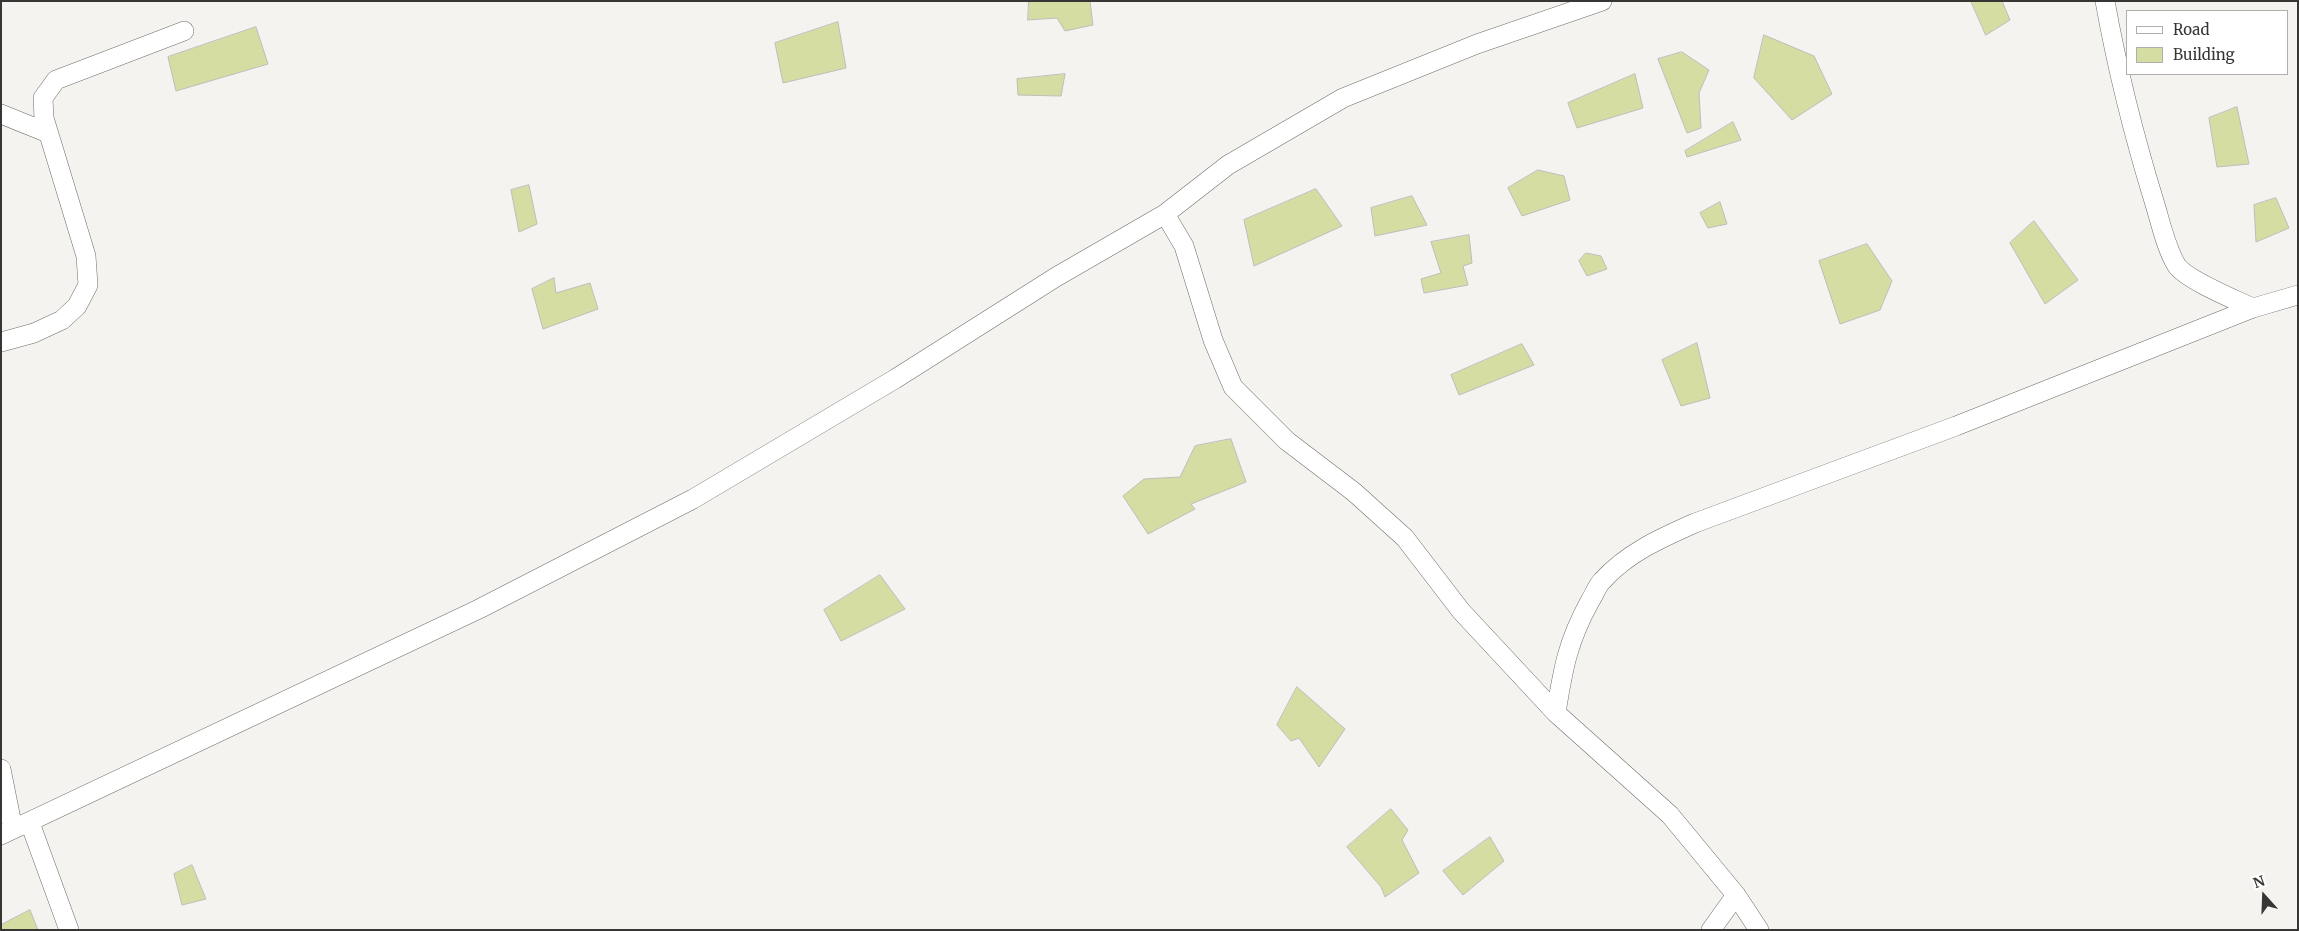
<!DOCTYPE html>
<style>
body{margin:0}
#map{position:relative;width:2299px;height:931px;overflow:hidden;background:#f5f3f0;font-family:Merriweather,serif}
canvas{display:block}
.frame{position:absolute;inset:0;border:2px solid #373635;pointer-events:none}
.legend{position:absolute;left:2126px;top:10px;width:162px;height:65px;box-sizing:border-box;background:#fff;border:1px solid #afafae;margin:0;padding:6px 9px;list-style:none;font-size:15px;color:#373635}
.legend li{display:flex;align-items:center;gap:10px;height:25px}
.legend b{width:25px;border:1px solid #afafae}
.north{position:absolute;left:2239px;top:871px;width:50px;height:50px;-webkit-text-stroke:4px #fff;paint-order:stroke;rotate:340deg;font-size:14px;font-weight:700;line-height:20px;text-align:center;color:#373635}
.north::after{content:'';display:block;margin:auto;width:18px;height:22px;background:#373635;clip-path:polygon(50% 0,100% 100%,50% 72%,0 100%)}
</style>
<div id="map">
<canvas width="2299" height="931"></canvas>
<div class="frame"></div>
<ul class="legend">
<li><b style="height:6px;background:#fff"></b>Road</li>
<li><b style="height:14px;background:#d6dda3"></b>Building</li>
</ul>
<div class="north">N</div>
</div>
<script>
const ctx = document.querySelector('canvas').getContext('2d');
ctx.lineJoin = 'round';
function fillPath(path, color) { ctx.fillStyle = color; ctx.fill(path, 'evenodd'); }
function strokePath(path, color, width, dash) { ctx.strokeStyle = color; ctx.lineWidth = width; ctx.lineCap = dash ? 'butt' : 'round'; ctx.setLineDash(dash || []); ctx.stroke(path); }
const building = new Path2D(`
 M1029,1h61l3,24 -28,6 -8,-13 -29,2z
 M1971,1h31l8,19 -24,15z
 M838,22l8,46 -63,15 -8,-40z
 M256,27l12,37 -92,27 -8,-34z
 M1764,35l50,21 18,38 -40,26 -38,-42z
 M1682,52l27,18 -10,23 2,35 -14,5 -29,-74z
 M1065,74l-4,22 -43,-1 -1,-16z
 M1635,74l8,34 -66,20 -9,-25z
 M2237,107l12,57 -32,3 -8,-49z
 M1733,122l8,18 -54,17 -2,-6z
 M1538,170l26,6 6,24 -48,16 -14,-28z
 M529,185l8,39 -18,8 -8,-42z
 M1316,189l26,37 -88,40 -10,-46z
 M1412,196l15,29 -52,11 -4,-28z
 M2276,198l13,30 -33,14 -2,-37z
 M1720,202l7,22 -19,4 -8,-15z
 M2034,221l44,59 -33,24 -35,-61z
 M1469,235l3,28 -9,3 5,19 -44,8 -3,-14 20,-6 -10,-31z
 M1867,244l25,37 -12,29 -40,14 -21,-63z
 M1586,253l15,3 6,13 -20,7 -8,-15z
 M554,278l2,15 34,-10 8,26 -55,20 -11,-40z
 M1697,343l13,55 -29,8 -19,-46z
 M1522,344l12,21 -75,30 -8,-20z
 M1231,439l15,43 -55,22 4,5 -47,25 -25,-38 21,-17 36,-2 15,-31z
 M880,575l25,34 -64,32 -17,-31z
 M1297,687l48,42 -26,38 -20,-29 -8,3 -14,-16z
 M1391,809l17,21 -6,10 17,33 -34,24 -4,-10 -34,-40z
 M1490,837l14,24 -41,34 -20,-24z
 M192,865l14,34 -24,6 -8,-31z
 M30,910l8,20h-37v-5z`);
fillPath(building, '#d6dda3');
strokePath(building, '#bdbdba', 1);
const street = new Path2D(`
 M2105,1c12,67 29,135 49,200 6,19 12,48 23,65 10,14 59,34 76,42
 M1,114l47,19
 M1165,214l19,32 29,94 20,47 54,54 67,51 51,46 56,73 95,102 114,102 66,80 23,35
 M1,342l33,-9 28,-13 15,-14 11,-21 -2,-29 -42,-138 -1,-20 13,-18 128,-49
 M1556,713c7,-45 12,-72 34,-112 4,-6 7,-15 12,-20 25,-28 59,-43 93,-58l261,-97 297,-118 45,-13
 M1,769l12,60
 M30,823l39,107
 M1,835l478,-226 214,-110 202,-120 161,-102 109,-63 63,-49 115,-67 134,-54 125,-43
 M1711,930l25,-35`);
strokePath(street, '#6e6d6a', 20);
strokePath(street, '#fff', 19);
</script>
